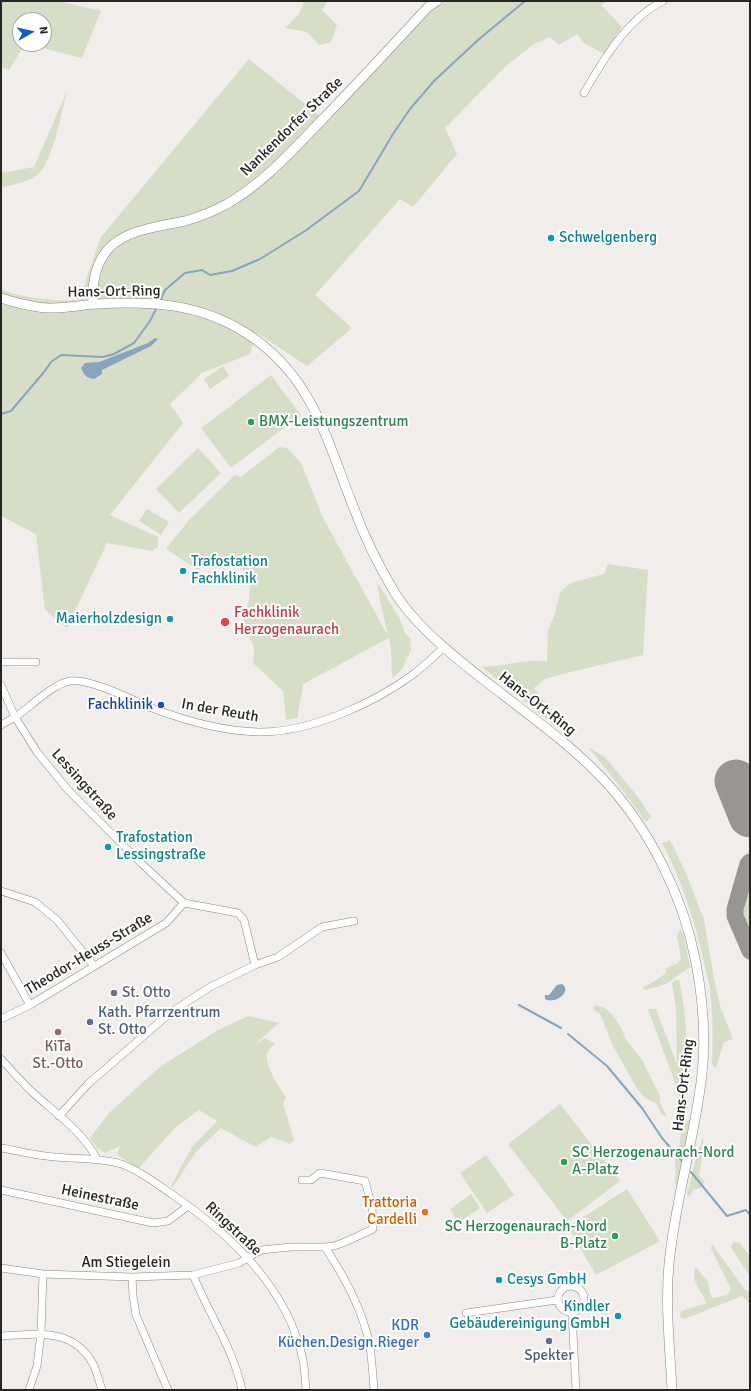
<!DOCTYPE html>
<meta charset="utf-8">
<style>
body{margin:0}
#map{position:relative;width:751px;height:1391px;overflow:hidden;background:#f0edea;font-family:Signika,sans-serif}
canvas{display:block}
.frame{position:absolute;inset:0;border:2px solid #272625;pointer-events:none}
.north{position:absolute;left:12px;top:12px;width:40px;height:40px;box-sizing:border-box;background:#fff;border:1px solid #a9a8a8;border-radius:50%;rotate:82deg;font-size:11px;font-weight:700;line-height:16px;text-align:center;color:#272625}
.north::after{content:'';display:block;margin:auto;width:14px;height:18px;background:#135ac5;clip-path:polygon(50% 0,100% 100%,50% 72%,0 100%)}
</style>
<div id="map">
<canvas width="751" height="1391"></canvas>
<div class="frame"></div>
<div class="north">N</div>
</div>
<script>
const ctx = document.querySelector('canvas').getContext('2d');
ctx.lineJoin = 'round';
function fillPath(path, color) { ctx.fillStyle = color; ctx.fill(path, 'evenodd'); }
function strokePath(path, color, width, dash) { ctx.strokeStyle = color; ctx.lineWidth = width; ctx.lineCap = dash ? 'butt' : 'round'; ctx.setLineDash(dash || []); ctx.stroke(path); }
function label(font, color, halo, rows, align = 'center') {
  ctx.font = font + ' Signika,sans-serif'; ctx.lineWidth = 4; ctx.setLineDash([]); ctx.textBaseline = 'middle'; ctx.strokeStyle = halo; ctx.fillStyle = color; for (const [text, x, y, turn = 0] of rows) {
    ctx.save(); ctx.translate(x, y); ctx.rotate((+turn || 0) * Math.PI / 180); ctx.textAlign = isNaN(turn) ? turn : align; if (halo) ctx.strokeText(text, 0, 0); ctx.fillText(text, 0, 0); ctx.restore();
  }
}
fillPath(new Path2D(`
 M1,1h57l43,10 -19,47 -56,-14h18v-24h-24v24h5l-16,26 -8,-3z
 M304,1h24l-6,9 15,15 -6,17 -12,3 -12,-13 -22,-4 14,-14z
 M432,1h177l-8,4 21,22 -18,27 -20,-11 -7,-9 -18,11 -9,-8 -16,7 -28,22 -61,62 12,26 -44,53 -13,-8 -85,96 37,33 -45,38 -50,-33 -7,21 -48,19 -32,31 13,19 -73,92 48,22v10l-6,4 -45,-8 -40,85 -22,-18 -9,-76 -35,-18v-227c6,2 12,5 18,6 13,3 52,8 63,4l6,-26 13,-36 148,-178 71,57z
 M67,91c-5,20 -14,66 -26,80 -9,11 -27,13 -40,17v-15l33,-6z
 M223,366l6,10 -19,13 -6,-10z
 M271,375l30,40 -70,53 -30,-40z
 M279,447l8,1 14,15 22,55 65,118 -8,-35 -3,-19 23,37 5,14 5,6 1,11 -9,19 -9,9c-3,-14 0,-27 -4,-40l-86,46c0,11 -6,25 -5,34l-12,2 -3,-29 -30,-28c3,-16 0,-23 -11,-35 4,-14 12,-38 5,-52 -2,-6 -7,-8 -12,-10l-12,3 -9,-8 -9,4 -7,5 -32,-21 23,-29 46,-45 6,2z
 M198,448l23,25 -42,40 -23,-24z
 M147,509l22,13 -8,13 -22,-14z
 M608,564l40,6 -5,85 -77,18 -21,6 -11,9 32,42 -2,3 -82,-66c23,-1 42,-8 65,-6l1,-31 7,-16 5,-22 11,-9 33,-9z
 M588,747l17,10 33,40 13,20 -5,5 -25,-34z
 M670,840l15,31 19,49 11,63 6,26 12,30 -9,3 -8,26 -4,-4c1,-25 1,-51 -2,-76 -2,-10 -5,-20 -7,-30 -9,-40 -22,-79 -41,-115z
 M750,874v68l-12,-30 10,-37z
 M680,928l4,8 6,31 -24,17 -20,6 -4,-2 13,-7 11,-8 -1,-4 13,-6 3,-4 -4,-22z
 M675,980h4c8,36 9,72 7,109l-2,6 -5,1c-9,-30 -21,-58 -31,-87h8l21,55 -1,-55 -4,-26z
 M595,1005c3,1 7,2 9,3 9,5 19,21 21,30l17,22 18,36v6l7,15 -6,-3 -4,-10 -12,-6 -9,-11 -23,-41 -13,-32 -7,-4z
 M248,1016l31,7 -25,22 11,-7 10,6c-3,3 -7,6 -8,10 -3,10 13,35 19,43l-3,7 11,36 -3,4 -20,-7 -15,10 -35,-19 -26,25 -22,34 -2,-1 20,-38 26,-27 -18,-11 -24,18 -36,40 -22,-13 3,-9 -15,7 -8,-5 -7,-10 19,-25 51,-46 58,-37z
 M560,1104l60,77 -53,40 -59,-77z
 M690,1119l1,4 -13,63 -3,-2 1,-12 -2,-19 4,-2c3,-10 2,-28 12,-32z
 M703,1137l1,10 -5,29 6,6 -4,6 -8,2 -3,6 -3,-1 10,-41z
 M486,1155l28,40 -27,18 -27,-40z
 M627,1189l33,52 -64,34 -28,-48z
 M471,1194l9,14 -22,15 -8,-14z
 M734,1242l6,1 10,14v20l-19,-30z
 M712,1244l33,46 5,2v12l-8,-8 -58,23 -4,-2 1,-6 26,-8c-5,-10 -18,-25 -11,-36l12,15 2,11 3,5 15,-3 3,-6 -20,-40z`), '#d7dec8');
fillPath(new Path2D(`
 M155,338l3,1 -7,7 -49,24v4l-8,5c-8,-1 -10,-4 -13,-11l4,-5 14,-1 49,-19z
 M562,984c11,7 -7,21 -17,15v-4h4l8,-10z`), '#88a5bc');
strokePath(new Path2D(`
 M160,301l5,-11 20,-17 17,-3 8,5 22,-4 28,-12 45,-28 54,-40 34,-57 17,-25 24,-28 44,-41 47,-39
 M1,414l10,-3 33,-39 7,-10 10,-7 42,2 11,-3 20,-11 16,-22 7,-14
 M519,1005l42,23
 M568,1034l39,32 35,42 20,30 20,23
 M691,1172l36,44 19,-6 4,5`), '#88a5bc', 2);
strokePath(new Path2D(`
 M750,862l-2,2 -13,45v7l15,35`), '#989694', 17);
strokePath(new Path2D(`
 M736,781l14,35`), '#989694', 43);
const minor = new Path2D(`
 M584,93c19,-33 43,-74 79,-92
 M1,662h35
 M1,685l14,32 22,35 31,38 74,74 42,39 54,10 6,7 11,45
 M1,725c5,-3 11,-6 16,-9 14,-10 36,-32 53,-35 20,-3 62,19 82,27 34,13 70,23 106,24 51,1 117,-29 157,-59 10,-8 20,-17 29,-26
 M1,891l34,11 22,18 37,46
 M1,953l29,52
 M1,1019l29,-14 136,-82 18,-20
 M1,1059c9,10 18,20 28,30 23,22 53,41 68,70
 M59,1116l29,-32 82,-71 40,-26 45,-22 23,-8 44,-30 32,-6
 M1,1148c18,3 36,8 54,9 21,2 42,1 63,6 18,5 39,21 55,32 58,40 115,93 130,165 2,10 2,20 3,30
 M1,1190l152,33 15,-2 20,-15
 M325,1247c20,31 38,63 45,100 2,14 3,29 4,43
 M1,1268l42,6 89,3 61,-2 46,-12 22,-13 30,-3h34l9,-1 11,-4 28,-13 -1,-22 -7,-26 -45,-8 -9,7h-9
 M193,1275c16,39 40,73 49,115
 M132,1277l1,19 3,19 32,75
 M558 1299a13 13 0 1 1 26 0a13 13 0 1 1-26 0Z
 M466,1313l91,-13
 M572,1313l4,77
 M1,1336c35,-2 72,-9 92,28 4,8 6,17 9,26
 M29,1390l8,-24 4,-33 2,-59`);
const major = new Path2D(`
 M1,298c16,5 34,10 51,10 15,0 30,-3 44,-4 54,-3 103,-1 150,29 66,42 80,105 107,173 11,30 25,59 42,87 23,37 72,74 107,101 35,27 72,54 102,86 46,49 80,118 92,183 7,37 10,74 6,111 -7,64 -27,126 -33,190 -4,42 1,84 3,126
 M93,304c-2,-38 11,-64 50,-74 14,-4 28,-6 42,-9 14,-4 29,-10 42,-17 35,-20 63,-51 91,-80 37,-38 74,-78 110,-117l9,-6`);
strokePath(minor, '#8a8785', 8);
strokePath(major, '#8a8785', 10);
strokePath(minor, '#fff', 7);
strokePath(major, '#fff', 9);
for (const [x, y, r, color] of [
 [551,238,4,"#0f9aa8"],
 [251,422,4,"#2e9e5b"],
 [183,571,4,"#0f9aa8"],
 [170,619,4,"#0f9aa8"],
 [225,622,5,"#e0444e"],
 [161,705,4,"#1a4fb4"],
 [108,847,4,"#0f9aa8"],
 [114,993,4,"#6b7280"],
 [90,1022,4,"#5c6f8a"],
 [58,1032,4,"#8d6e63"],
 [564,1162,4,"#2e9e5b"],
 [425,1212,4,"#e8710a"],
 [615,1236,4,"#2e9e5b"],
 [499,1280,4,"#0f9aa8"],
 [618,1316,4,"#0f9aa8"],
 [427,1335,4,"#3f7fe0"],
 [549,1341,4,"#5c6f8a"]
]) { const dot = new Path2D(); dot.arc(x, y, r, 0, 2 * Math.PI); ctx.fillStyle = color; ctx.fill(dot); strokePath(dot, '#fff', 1.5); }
label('15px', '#272625', '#fff', [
 ["Nankendorfer Straße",292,127,-44],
 ["Hans-Ort-Ring",114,292,-1],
 ["Hans-Ort-Ring",537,704,38],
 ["In der Reuth",220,711,10],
 ["Lessingstraße",84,785,48],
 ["Theodor-Heuss-Straße",89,954,-31],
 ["Hans-Ort-Ring",684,1085,-83],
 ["Heinestraße",100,1198,12],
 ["Ringstraße",233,1229,43],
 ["Am Stiegelein",126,1263]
]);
label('15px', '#0d838f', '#fff', [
 ["Schwelgenberg",559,238],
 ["Trafostation",191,562],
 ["Fachklinik",191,579],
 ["Maierholzdesign",162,619,"right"],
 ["Trafostation",116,838],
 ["Lessingstraße",116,855],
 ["Cesys GmbH",507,1280],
 ["Kindler",610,1307,"right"],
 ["Gebäudereinigung GmbH",610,1324,"right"]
], 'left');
label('15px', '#27864d', '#fff', [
 ["BMX-Leistungszentrum",259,422],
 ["SC Herzogenaurach-Nord",572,1153],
 ["A-Platz",572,1170],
 ["SC Herzogenaurach-Nord",607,1227,"right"],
 ["B-Platz",607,1244,"right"]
], 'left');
label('15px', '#be3a42', '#fff', [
 ["Fachklinik",234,613],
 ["Herzogenaurach",234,630]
], 'left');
label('15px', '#164399', '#fff', [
 ["Fachklinik",153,705]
], 'right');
label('15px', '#5b616d', '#fff', [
 ["St. Otto",122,993]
], 'left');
label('15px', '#4e5e75', '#fff', [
 ["Kath. Pfarrzentrum",98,1013],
 ["St. Otto",98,1030],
 ["Spekter",549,1356,"center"]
], 'left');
label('15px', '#785e54', '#fff', [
 ["KiTa",58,1047],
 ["St.-Otto",58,1064]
]);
label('15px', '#c56008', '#fff', [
 ["Trattoria",417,1203],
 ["Cardelli",417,1220]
], 'right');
label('15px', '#366cbe', '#fff', [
 ["KDR",419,1326],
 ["Küchen.Design.Rieger",419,1343]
], 'right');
</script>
